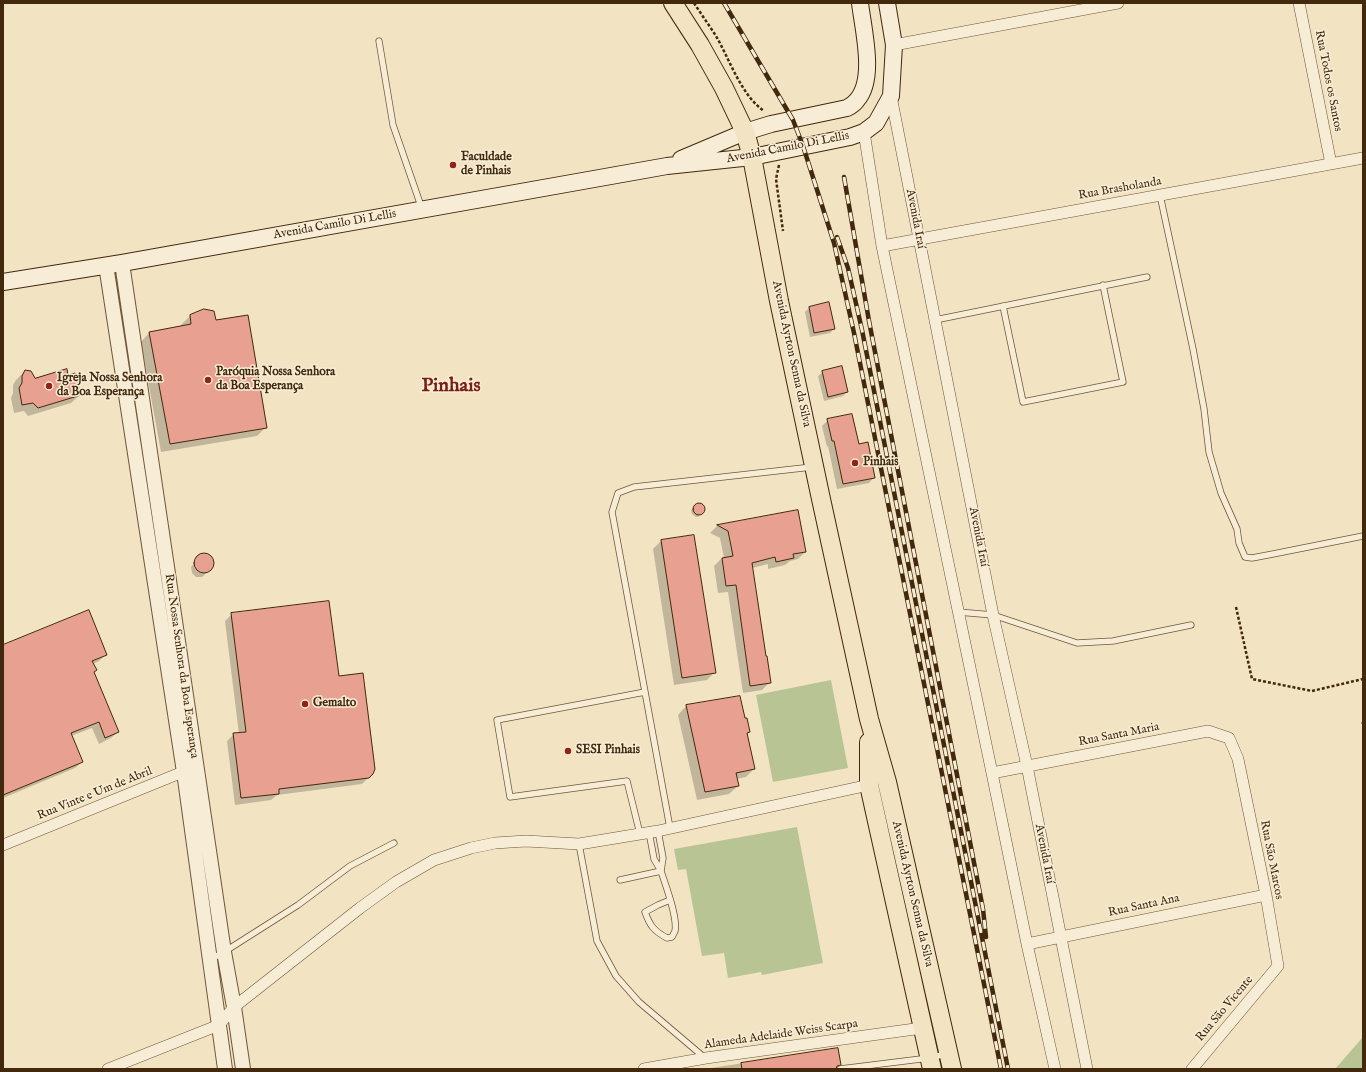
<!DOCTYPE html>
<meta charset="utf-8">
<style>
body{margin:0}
#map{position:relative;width:1366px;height:1072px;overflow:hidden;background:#f2e3c2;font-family:"IM FELL English",serif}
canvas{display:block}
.frame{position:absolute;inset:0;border:4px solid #42280c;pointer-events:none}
</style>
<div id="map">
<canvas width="1366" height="1072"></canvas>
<div class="frame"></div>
</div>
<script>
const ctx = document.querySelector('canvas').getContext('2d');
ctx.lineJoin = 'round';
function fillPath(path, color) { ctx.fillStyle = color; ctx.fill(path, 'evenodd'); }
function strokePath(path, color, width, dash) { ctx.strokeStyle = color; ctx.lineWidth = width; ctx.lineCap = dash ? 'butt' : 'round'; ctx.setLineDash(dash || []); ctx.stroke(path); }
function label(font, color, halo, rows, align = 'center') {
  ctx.font = font + ' "IM FELL English",serif'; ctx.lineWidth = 3; ctx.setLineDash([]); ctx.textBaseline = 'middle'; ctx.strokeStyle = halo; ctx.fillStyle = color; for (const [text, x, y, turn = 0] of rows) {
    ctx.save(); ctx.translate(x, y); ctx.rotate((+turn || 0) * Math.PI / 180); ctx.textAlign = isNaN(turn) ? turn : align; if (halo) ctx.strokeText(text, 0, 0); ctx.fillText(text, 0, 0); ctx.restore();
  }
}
fillPath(new Path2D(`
 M831,680l17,88 -75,14 -17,-87z
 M797,827l26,136 -61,12 -1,-3 -33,6 -4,-25 -22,3 -16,-87 -8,1 -4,-21z
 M1363,1037v32h-28z`), '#b9c494');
fillPath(new Path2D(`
 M829,304l5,25 -4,4 -20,4 -5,-25 4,-4z
 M190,316l25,6 51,105 -9,9 -96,16 -20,-110 8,-9 33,-6 -1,-2z
 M25,371l10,8 33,-3 12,19 -9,8 -43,13 -4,-5 -10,2 -3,-15 2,-5v-8l3,-5z
 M823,372l24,20 -4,4 -19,5 -6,-25z
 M828,420l30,25 16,32 -5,6 -32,6 -9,-43 -1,1 -5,-21z
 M696,505h5l2,2 1,3 -6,7h-2l-4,-3 -1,-3z
 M797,511l8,41 -7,7 -8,2 -5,4 -17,4v-5l-16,4 13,89 5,25 -8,8 -19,3 -15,-101 -10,1 -4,-27 8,-8h2l-4,-20 -10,-5 7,-7z
 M693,536l22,136 -8,8 -33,5 -21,-136 8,-8z
 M206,554l6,5v9l-10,9h-6l-4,-4 -1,-6 9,-11z
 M232,614l106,63 34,97 -10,10 -85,11 -6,5 -36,5 -8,-64 7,-7h5l-14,-113z
 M3,646l103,8 -7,7 -6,3v8l25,60 -7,6 -12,6 -7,-16 -21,8 11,26 -7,6 -72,30z
 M686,706l62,26 -1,2 7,35 -8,8 -10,2 2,7 -9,8 -32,6 -19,-85z
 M838,1049l2,15 -4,5h-132z`), '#0003');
const building = new Path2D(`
 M829,302l6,27 -21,4 -5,-26z
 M204,309l10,2 2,9 32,-5 19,113 -97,16 -21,-112 42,-8 -1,-9z
 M842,366l6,26 -20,5 -6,-26z
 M67,369l1,6 7,-2 6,22 -43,13 -5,-5 -11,2 -3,-17 3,-5v-7l3,-6 6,1 4,7z
 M852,414l7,30 9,-2 7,36 -32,6 -9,-43h-2l-5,-22z
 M693 509a6 6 0 1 1 12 0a6 6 0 1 1-12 0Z
 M798,510l8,42 -13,2 1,4 -18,4 -1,-5 -23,6 14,93h1l4,27 -21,3 -14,-101 -10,1 -4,-28 11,-2 -5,-25 -11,-6z
 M694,535l22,138 -34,5 -21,-138z
 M194 563a10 10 0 1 1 20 0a10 10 0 1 1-20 0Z
 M329,601l10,75 24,-3 12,96 -2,5 -4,4 -90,11v5l-38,4 -8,-65 13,-1 -15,-119z
 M89,610l18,45 -15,6 5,9 -3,2 25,60 -14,6 -6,-16 -28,11 12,29 -80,33v-150z
 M740,696l5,22h2l3,14 -3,1 8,36 -19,4 3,13 -34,6 -19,-87z
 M838,1048l3,17 -4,1 -1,3h-94l-1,-6z`);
fillPath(building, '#e8a190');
strokePath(building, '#42280c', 1);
const service = new Path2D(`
 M379,41l14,84 29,84
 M1160,195l33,154 11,60 5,43 12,41 16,36 2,14 6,14 7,1 21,-4 90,-18
 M1003,306l20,96 100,-20 -20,-97
 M935,320l212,-43
 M958,612l35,3 84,28 36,-2 78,-16
 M670,828l-58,-316 6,-19 16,-6 178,-20
 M649,832l5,27 7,12 2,-13 -5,-27
 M640,834l-13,-53 -117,16 -13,-77 148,-28
 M579,844l18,97 19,35 23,26 66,56
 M620,880l41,-9c4,13 17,46 14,60 -1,2 -2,4 -3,6l-5,1c-13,-7 -17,-12 -22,-26l13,-7 12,-5
 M211,959l13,-7 74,-47 52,-39 44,-23
 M840,1069l89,-11 17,-4`);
const minor = new Path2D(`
 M1299,3l32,161
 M894,45l224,-42
 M891,96l102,519 34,151 60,303
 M864,132l18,114 110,527 35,171 28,125
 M882,246l481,-88
 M992,773l216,-42 21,7 9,21 28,136 12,71 -86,103
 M3,845l187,-76
 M1027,944l239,-49
 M108,1069l111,-44 15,-18 126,-99 36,-26 38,-22 37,-12 24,-5 31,-2 53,3 79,-13 211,-46
 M644,1069l62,-11 216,-30`);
const tertiary = new Path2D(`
 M122,263l102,689 10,55 9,62
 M106,265l78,507 41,297`);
const secondary = new Path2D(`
 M681,159l64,-27 26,-8 76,-16c4,-2 8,-5 10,-8 19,-21 6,-71 3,-97
 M3,282l119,-19 545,-97 85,-9 98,-20 14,-5 12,-9 15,-27 3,-51 -7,-42`);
const primary = new Path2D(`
 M673,3l27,42 24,43 21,44 7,25 27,144 42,198 48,220 18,63 65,287
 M869,742v43l63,284`);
strokePath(service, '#6e573a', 7);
strokePath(minor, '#6e573a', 12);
strokePath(tertiary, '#6e573a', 16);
strokePath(secondary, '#42280c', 18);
strokePath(primary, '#42280c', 20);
strokePath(new Path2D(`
 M694,3c7,11 15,22 22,33 14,24 25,59 48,75
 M779,165l-3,14 7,52
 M1236,607l16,72 60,12 51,-12
 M1362,724l1,-1`), '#42280c', 2.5, [3, 2]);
strokePath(service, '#f7edd7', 5.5);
strokePath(minor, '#f7edd7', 11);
strokePath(tertiary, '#f7edd7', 14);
strokePath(secondary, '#f7edd7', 16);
strokePath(primary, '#f2e3c2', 18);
const rail = new Path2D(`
 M724,3l69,117 10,26 31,97 20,90 147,736
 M844,177l25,144 114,588 3,28
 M837,237l11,31 14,62 146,739`);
strokePath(rail, '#42280c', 4.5);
strokePath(rail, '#f7edd7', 3, [9]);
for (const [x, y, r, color] of [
 [453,165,4,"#8f2418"],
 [208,380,4,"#8f2418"],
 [49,386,4,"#8f2418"],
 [855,463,4,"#8f2418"],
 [305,704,4,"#8f2418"],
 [568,751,4,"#8f2418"]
]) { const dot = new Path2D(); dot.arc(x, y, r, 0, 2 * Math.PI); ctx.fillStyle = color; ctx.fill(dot); strokePath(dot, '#f7edd7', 1.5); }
label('12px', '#42280c', '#f7edd7', [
 ["Rua Todos os Santos",1328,81,79],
 ["Avenida Camilo Di Lellis",788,148,-11],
 ["Rua Brasholanda",1120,189,-10],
 ["Avenida Iraí",915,219,79],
 ["Avenida Camilo Di Lellis",335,225,-10],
 ["Avenida Ayrton Senna da Silva",791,354,78],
 ["Avenida Iraí",978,537,79],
 ["Rua Nossa Senhora da Boa Esperança",181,666,82],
 ["Rua Santa Maria",1119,735,-11],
 ["Rua Vinte e Um de Abril",95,794,-22],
 ["Avenida Iraí",1044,854,79],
 ["Rua São Marcos",1271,860,79],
 ["Avenida Ayrton Senna da Silva",912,894,77],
 ["Rua Santa Ana",1144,906,-12],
 ["Rua São Vicente",1225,1009,-50],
 ["Alameda Adelaide Weiss Scarpa",781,1035,-8]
]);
label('bold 12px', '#42280c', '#f7edd7', [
 ["Faculdade",461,158],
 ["de Pinhais",461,172],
 ["Paróquia Nossa Senhora",216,373],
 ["da Boa Esperança",216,387],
 ["Igreja Nossa Senhora",57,379],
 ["da Boa Esperança",57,393],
 ["Pinhais",863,463],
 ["Gemalto",313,704],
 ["SESI Pinhais",576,751]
], 'left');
label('bold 20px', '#7a1f14', '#f7edd7', [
 ["Pinhais",451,387]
]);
</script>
